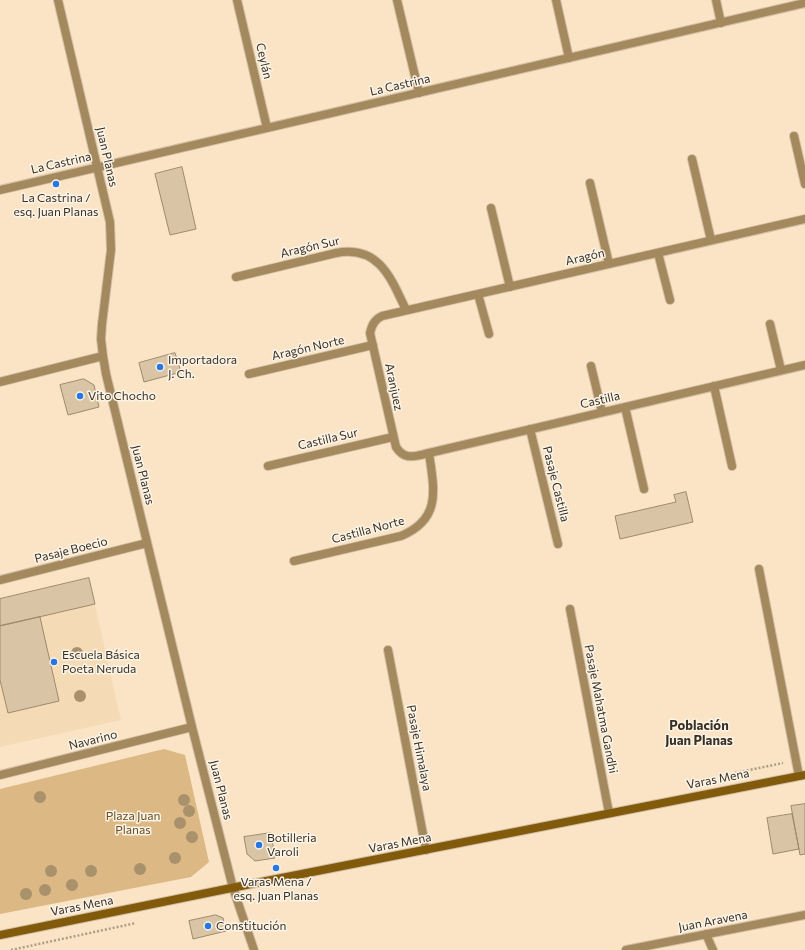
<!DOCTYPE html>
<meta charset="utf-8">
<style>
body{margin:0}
canvas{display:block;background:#fae4c5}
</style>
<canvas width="805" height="950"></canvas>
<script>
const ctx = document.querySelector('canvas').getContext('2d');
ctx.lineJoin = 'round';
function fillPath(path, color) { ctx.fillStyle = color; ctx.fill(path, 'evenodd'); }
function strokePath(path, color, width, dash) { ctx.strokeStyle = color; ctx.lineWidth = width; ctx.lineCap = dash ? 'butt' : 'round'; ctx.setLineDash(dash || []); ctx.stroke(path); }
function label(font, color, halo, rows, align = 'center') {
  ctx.font = font + ' Commissioner,sans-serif'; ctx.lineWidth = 3; ctx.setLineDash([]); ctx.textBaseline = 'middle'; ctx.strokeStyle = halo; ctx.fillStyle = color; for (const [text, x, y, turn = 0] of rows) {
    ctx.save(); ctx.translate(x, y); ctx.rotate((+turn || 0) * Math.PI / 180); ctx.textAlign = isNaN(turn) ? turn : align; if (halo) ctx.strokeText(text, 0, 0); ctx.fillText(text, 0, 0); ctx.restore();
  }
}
fillPath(new Path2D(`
 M89,578l32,142 -121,27v-148z`), '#f5dbb5');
fillPath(new Path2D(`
 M164,749l21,6 24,107 -18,15 -191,37v-125z`), '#dcb984');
const building = new Path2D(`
 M182,167l14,62 -26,6 -15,-61z
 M175,353l6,19 -37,10 -5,-19z
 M84,379l10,6 5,22 -31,8 -8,-30z
 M686,492l7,30 -73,17 -5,-23 61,-14 -2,-7z
 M89,578l6,26 -95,22v-27z
 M40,617l19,84 -51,12 -8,-33v-54z
 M805,804v50l-5,1 -9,-49z
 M792,814l7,35 -26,5 -6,-36z
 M271,833l4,25 -20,3 -8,-7 -3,-17z
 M216,915l7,3 3,13 -33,8 -4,-18z`);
fillPath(building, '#d9c4a5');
strokePath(building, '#9d8a6c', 1);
const street = new Path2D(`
 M58,0l52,222 1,28 -9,74 -1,15 2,17 3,18 86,353 41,161 21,62
 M237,0l30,128
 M397,0l22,93
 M556,0l13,58
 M716,0l5,23
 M794,136l11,48
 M692,159l19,81
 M590,183l19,81
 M0,190l805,-187
 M491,208l19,79
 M805,219l-423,97c-8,4 -10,9 -12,17l26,114c9,14 19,9 33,6l376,-88
 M658,253l12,47
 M236,277l100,-24c43,-8 55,25 70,57
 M478,294l11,40
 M770,324l11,46
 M591,366l11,46
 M249,374l124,-29
 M0,382l103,-26
 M714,386l18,80
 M625,407l19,82
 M530,429l28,115
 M268,466l125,-29
 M294,561l107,-25c41,-17 33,-47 28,-83
 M759,569l40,207
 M0,580l147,-37
 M570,609l39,204
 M388,650l38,200
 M0,775l192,-48
 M706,934l7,16
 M626,950l179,-35`);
const secondary = new Path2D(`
 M0,935l251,-51 554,-109`);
strokePath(street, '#d3c0a5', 10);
strokePath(secondary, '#d3c0a5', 10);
strokePath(new Path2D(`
 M735,773l48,-10
 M11,950l125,-27`), '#ad9d85', 2.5, [2, 2]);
strokePath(street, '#a4895f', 8);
strokePath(secondary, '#825a0c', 8);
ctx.fillStyle = '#a9916b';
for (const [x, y] of [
 [77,653],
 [80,696],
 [40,797],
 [184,800],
 [189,811],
 [180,823],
 [192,837],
 [175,858],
 [140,869],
 [51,871],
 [91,871],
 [72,885],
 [45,890],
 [26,894]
]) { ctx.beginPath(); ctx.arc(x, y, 6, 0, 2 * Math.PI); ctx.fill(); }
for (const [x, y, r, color] of [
 [56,184,4,"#2777e3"],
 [160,367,4,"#2777e3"],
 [80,396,4,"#2777e3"],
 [54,662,4,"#2777e3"],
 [259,845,4,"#2777e3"],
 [276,868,4,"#2777e3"],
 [208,926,4,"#2777e3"]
]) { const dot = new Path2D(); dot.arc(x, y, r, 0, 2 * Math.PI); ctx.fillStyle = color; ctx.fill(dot); strokePath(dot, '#fcf4e7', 1.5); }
label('12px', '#393024', '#fcf4e7', [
 ["Ceylán",264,61,77],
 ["La Castrina",400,85,-13],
 ["Juan Planas",107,157,77],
 ["La Castrina",61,163,-13],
 ["Aragón Sur",310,247,-13],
 ["Aragón",585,257,-13],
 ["Aragón Norte",308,348,-13],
 ["Aranjuez",394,387,78],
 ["Castilla",600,400,-13],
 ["Castilla Sur",328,439,-13],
 ["Juan Planas",143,475,76],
 ["Pasaje Castilla",556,484,76],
 ["Castilla Norte",368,530,-15],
 ["Pasaje Boecio",71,550,-14],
 ["Pasaje Mahatma Gandhi",601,709,79],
 ["Navarino",93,740,-14],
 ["Pasaje Himalaya",419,748,79],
 ["Varas Mena",718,779,-11],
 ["Juan Planas",221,790,76],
 ["Varas Mena",400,843,-11],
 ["Varas Mena",82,906,-11],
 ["Juan Aravena",713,921,-11]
]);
label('12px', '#393024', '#fcf4e7', [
 ["La Castrina /",56,198,"center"],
 ["esq. Juan Planas",56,212,"center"],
 ["Importadora",168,360],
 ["J. Ch.",168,374],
 ["Vito Chocho",88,396],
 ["Escuela Básica",62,655],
 ["Poeta Neruda",62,669],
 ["Botilleria",267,838],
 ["Varoli",267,852],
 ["Varas Mena /",276,882,"center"],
 ["esq. Juan Planas",276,896,"center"],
 ["Constitución",216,926]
], 'left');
label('12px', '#674d21', '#fcf4e7', [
 ["Plaza Juan",133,816],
 ["Planas",133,830]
]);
label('bold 13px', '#393024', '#fcf4e7', [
 ["Población",699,726],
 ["Juan Planas",699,741]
]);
</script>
